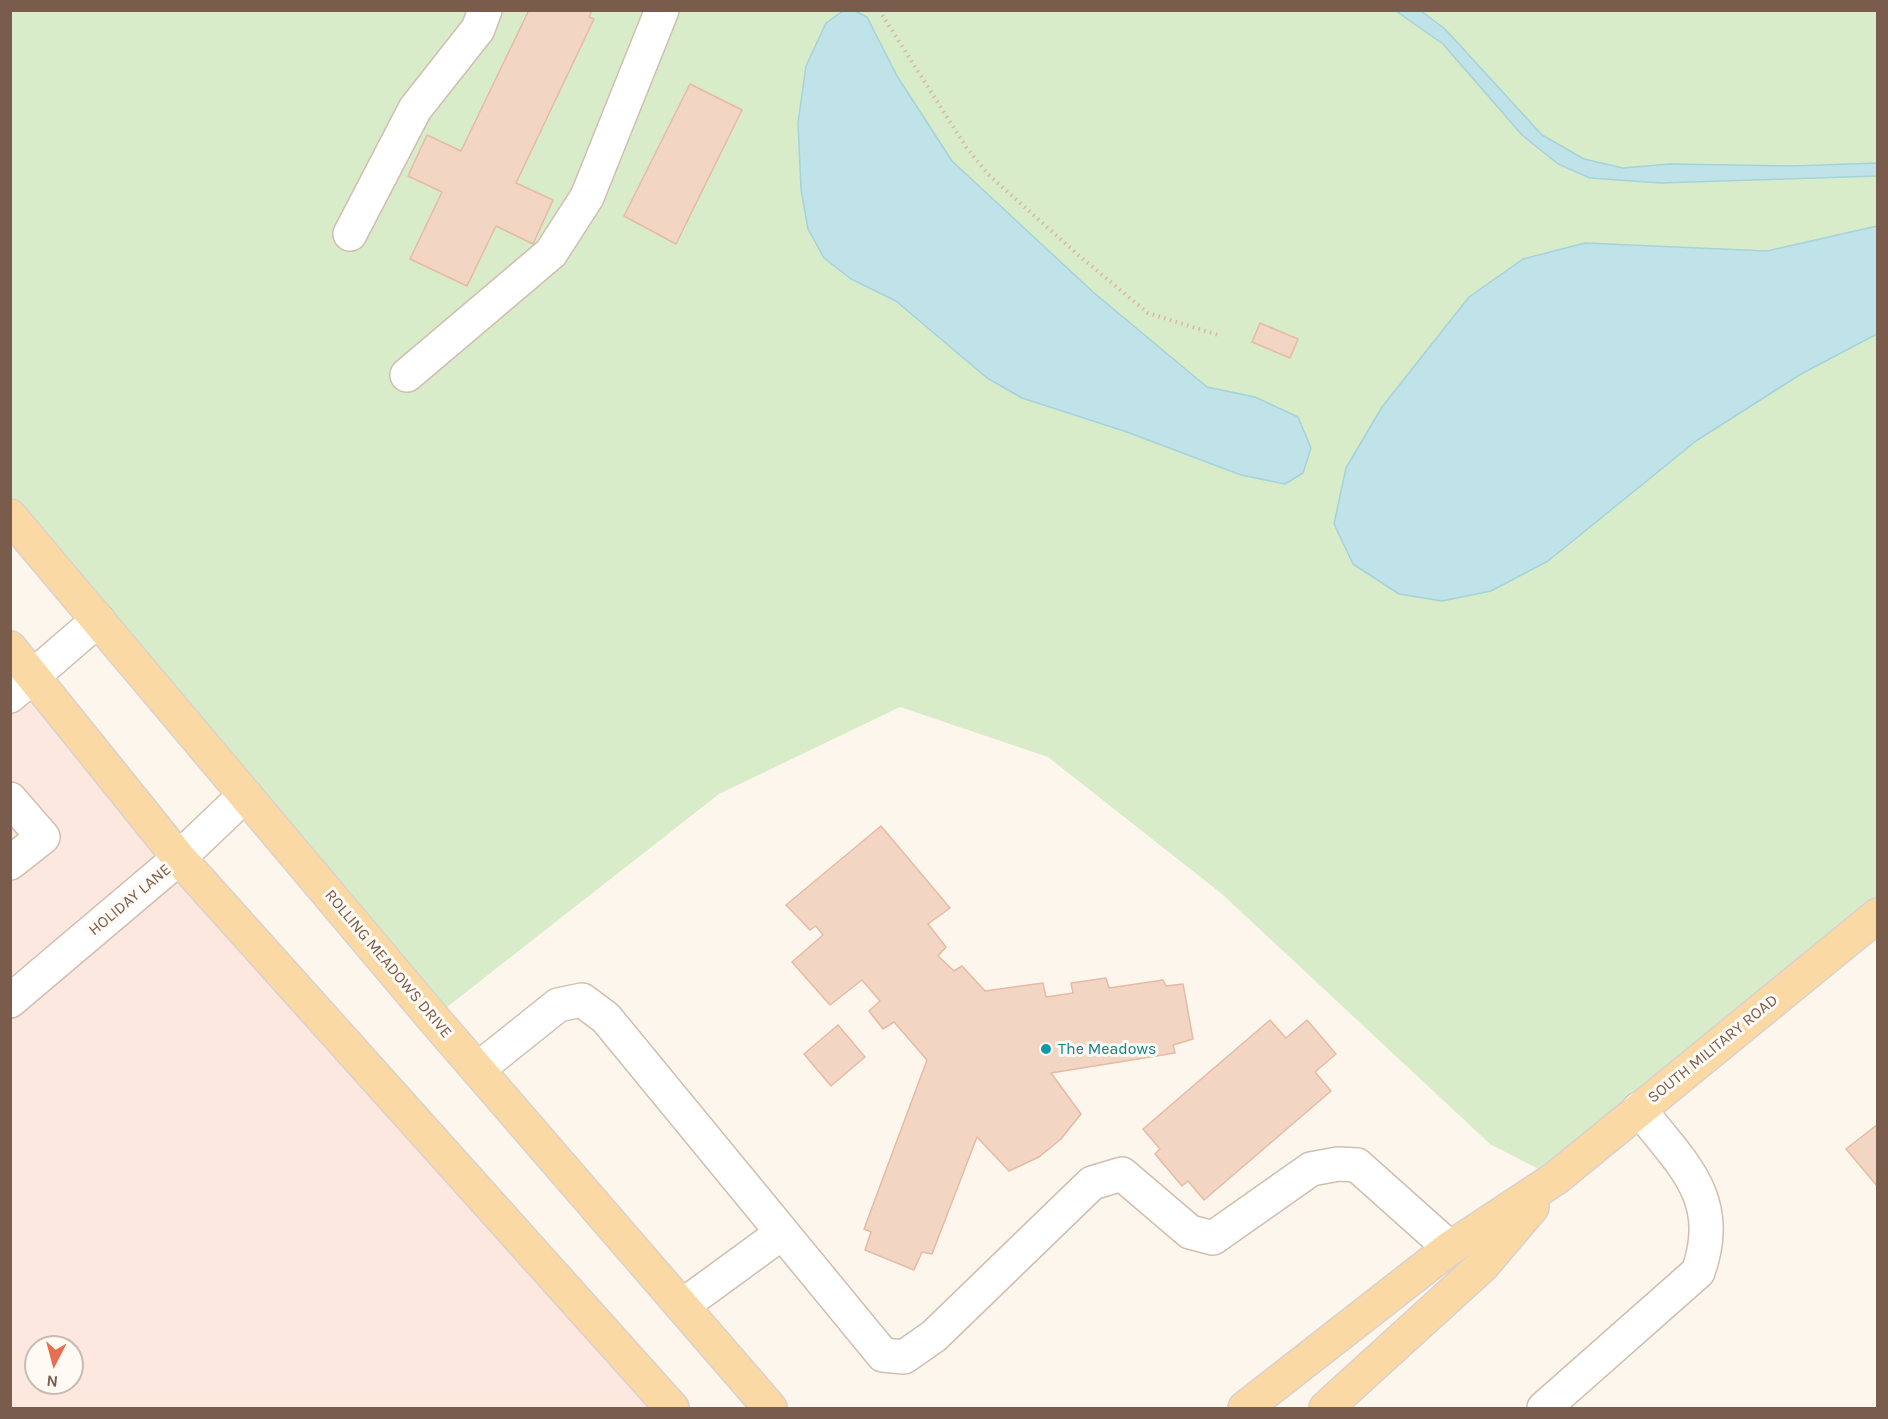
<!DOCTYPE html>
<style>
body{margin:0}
#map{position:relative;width:1888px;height:1419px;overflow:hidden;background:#fdf6ec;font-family:Karla,sans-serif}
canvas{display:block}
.frame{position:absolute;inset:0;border:12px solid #7a5c4d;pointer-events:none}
.north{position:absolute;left:24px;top:1335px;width:60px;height:60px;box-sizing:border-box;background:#fffaf3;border:2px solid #cabbb1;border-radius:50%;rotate:186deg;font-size:16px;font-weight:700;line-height:24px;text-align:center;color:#7a5c4d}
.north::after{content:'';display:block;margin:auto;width:21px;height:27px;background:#e76f51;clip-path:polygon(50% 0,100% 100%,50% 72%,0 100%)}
</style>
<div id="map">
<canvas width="1888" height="1419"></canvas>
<div class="frame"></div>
<div class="north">N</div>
</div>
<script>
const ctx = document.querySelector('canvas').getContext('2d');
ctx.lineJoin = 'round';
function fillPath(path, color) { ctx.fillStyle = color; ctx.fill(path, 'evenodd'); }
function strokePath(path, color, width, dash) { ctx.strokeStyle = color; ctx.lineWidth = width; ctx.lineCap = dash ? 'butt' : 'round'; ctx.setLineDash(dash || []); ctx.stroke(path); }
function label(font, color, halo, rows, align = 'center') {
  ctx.font = font + ' Karla,sans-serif'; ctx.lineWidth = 6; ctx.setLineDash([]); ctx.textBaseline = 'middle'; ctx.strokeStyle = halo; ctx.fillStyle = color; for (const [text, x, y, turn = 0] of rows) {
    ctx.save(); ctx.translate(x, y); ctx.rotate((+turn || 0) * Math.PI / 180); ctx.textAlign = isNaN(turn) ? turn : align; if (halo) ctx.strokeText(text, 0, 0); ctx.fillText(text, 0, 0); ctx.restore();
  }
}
fillPath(new Path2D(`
 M10,648l662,760h-661zM36,1347h36v36h-36z`), '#fde8e0');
fillPath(new Path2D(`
 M10,11h1867v904l-321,263 -66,-34 -268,-250 -174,-137 -148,-50 -181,87 -286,224 -422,-502z`), '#d8ecc9');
const water = new Path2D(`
 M844,10l11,1 12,6 30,59 55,85 141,131 114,95 48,10 43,20 13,31 -8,25 -18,11 -44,-9 -114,-43 -105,-34 -35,-20 -91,-77 -45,-22 -27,-21 -16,-29 -7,-40 -3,-66 8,-57 20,-43z
 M1396,11h25l24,18 97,106 42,24 39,9 47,-4 123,2 84,-3v13l-216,7 -71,-5 -32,-14 -36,-29 -79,-91z
 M1877,226v108l-76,40 -105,67 -148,120 -57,30 -49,10 -43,-7 -46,-30 -19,-40 12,-56 36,-61 87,-110 54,-38 62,-16 182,8z`);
fillPath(water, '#bfe3e8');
strokePath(water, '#a5d3da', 1.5);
const building = new Path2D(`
 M529,10h63l-3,7 5,2 -78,164 37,17 -20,44 -37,-18 -29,60 -57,-27 32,-67 -34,-16 19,-41 34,16z
 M690,84l52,26 -66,134 -52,-28z
 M1260,323l38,16 -8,19 -38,-16z
 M881,826l69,82 -22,16 18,23 -8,9 16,15 8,-5 23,25 58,-8 3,14 27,-4 -2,-10 35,-5 3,10 54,-8 3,6 17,-2 10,55 -20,6 2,8 -124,20 30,41 -20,25 -22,18 -30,14 -32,-34 -45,117 -10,-2 -8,18 -49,-20 6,-18 -7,-3 63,-169 -33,-38 -11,7 -14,-18 11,-10 -18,-21 -32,25 -38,-43 31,-27 -7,-9 -6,4 -24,-25z
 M1270,1020l16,18 21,-18 29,34 -21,18 16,19 -127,109 -16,-19 -6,5 -27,-32 5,-5 -17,-20z
 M838,1025l27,32 -34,29 -27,-32z
 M1878,1124v63l-32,-38z`);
fillPath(building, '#f3d5c3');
strokePath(building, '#e6bba3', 1.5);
const minor = new Path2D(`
 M350,234l65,-125 63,-80 7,-19
 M407,375l144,-122 36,-56 75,-187
 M10,696l88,-76
 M10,799l33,38 -33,26
 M10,1001l169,-143 66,-63
 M478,1069l80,-64 24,-5 24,18 277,337 21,2 30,-21 158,-153 30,-9 68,58 23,6 98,-69 27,-5 19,1 93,83
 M682,1306l100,-73
 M1544,1408l154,-136c27,-74 -17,-109 -59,-163`);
const major = new Path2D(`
 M10,516l423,502 337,390
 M10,648l169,210 493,550
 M1245,1408l205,-160 106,-70 322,-263
 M1326,1408l156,-142 50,-59`);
strokePath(minor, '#d1beb0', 36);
strokePath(major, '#dad1cd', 36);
strokePath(new Path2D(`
 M879,10l87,137 23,28 88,79 71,59 70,22`), '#d9b8a5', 4, [1.5, 4.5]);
strokePath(minor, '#fff', 33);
strokePath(major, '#fbd9a5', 33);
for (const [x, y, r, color] of [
 [1046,1049,6,"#0f9aa8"]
]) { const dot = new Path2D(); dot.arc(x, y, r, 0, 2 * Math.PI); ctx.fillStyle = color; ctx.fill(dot); strokePath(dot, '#fffaf3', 2); }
label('16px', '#7a5c4d', '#fffaf3', [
 ["HOLIDAY LANE",130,900,-40],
 ["ROLLING MEADOWS DRIVE",388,964,50],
 ["SOUTH MILITARY ROAD",1713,1049,-39]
]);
label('16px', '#0d838f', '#fffaf3', [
 ["The Meadows",1058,1049]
], 'left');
</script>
